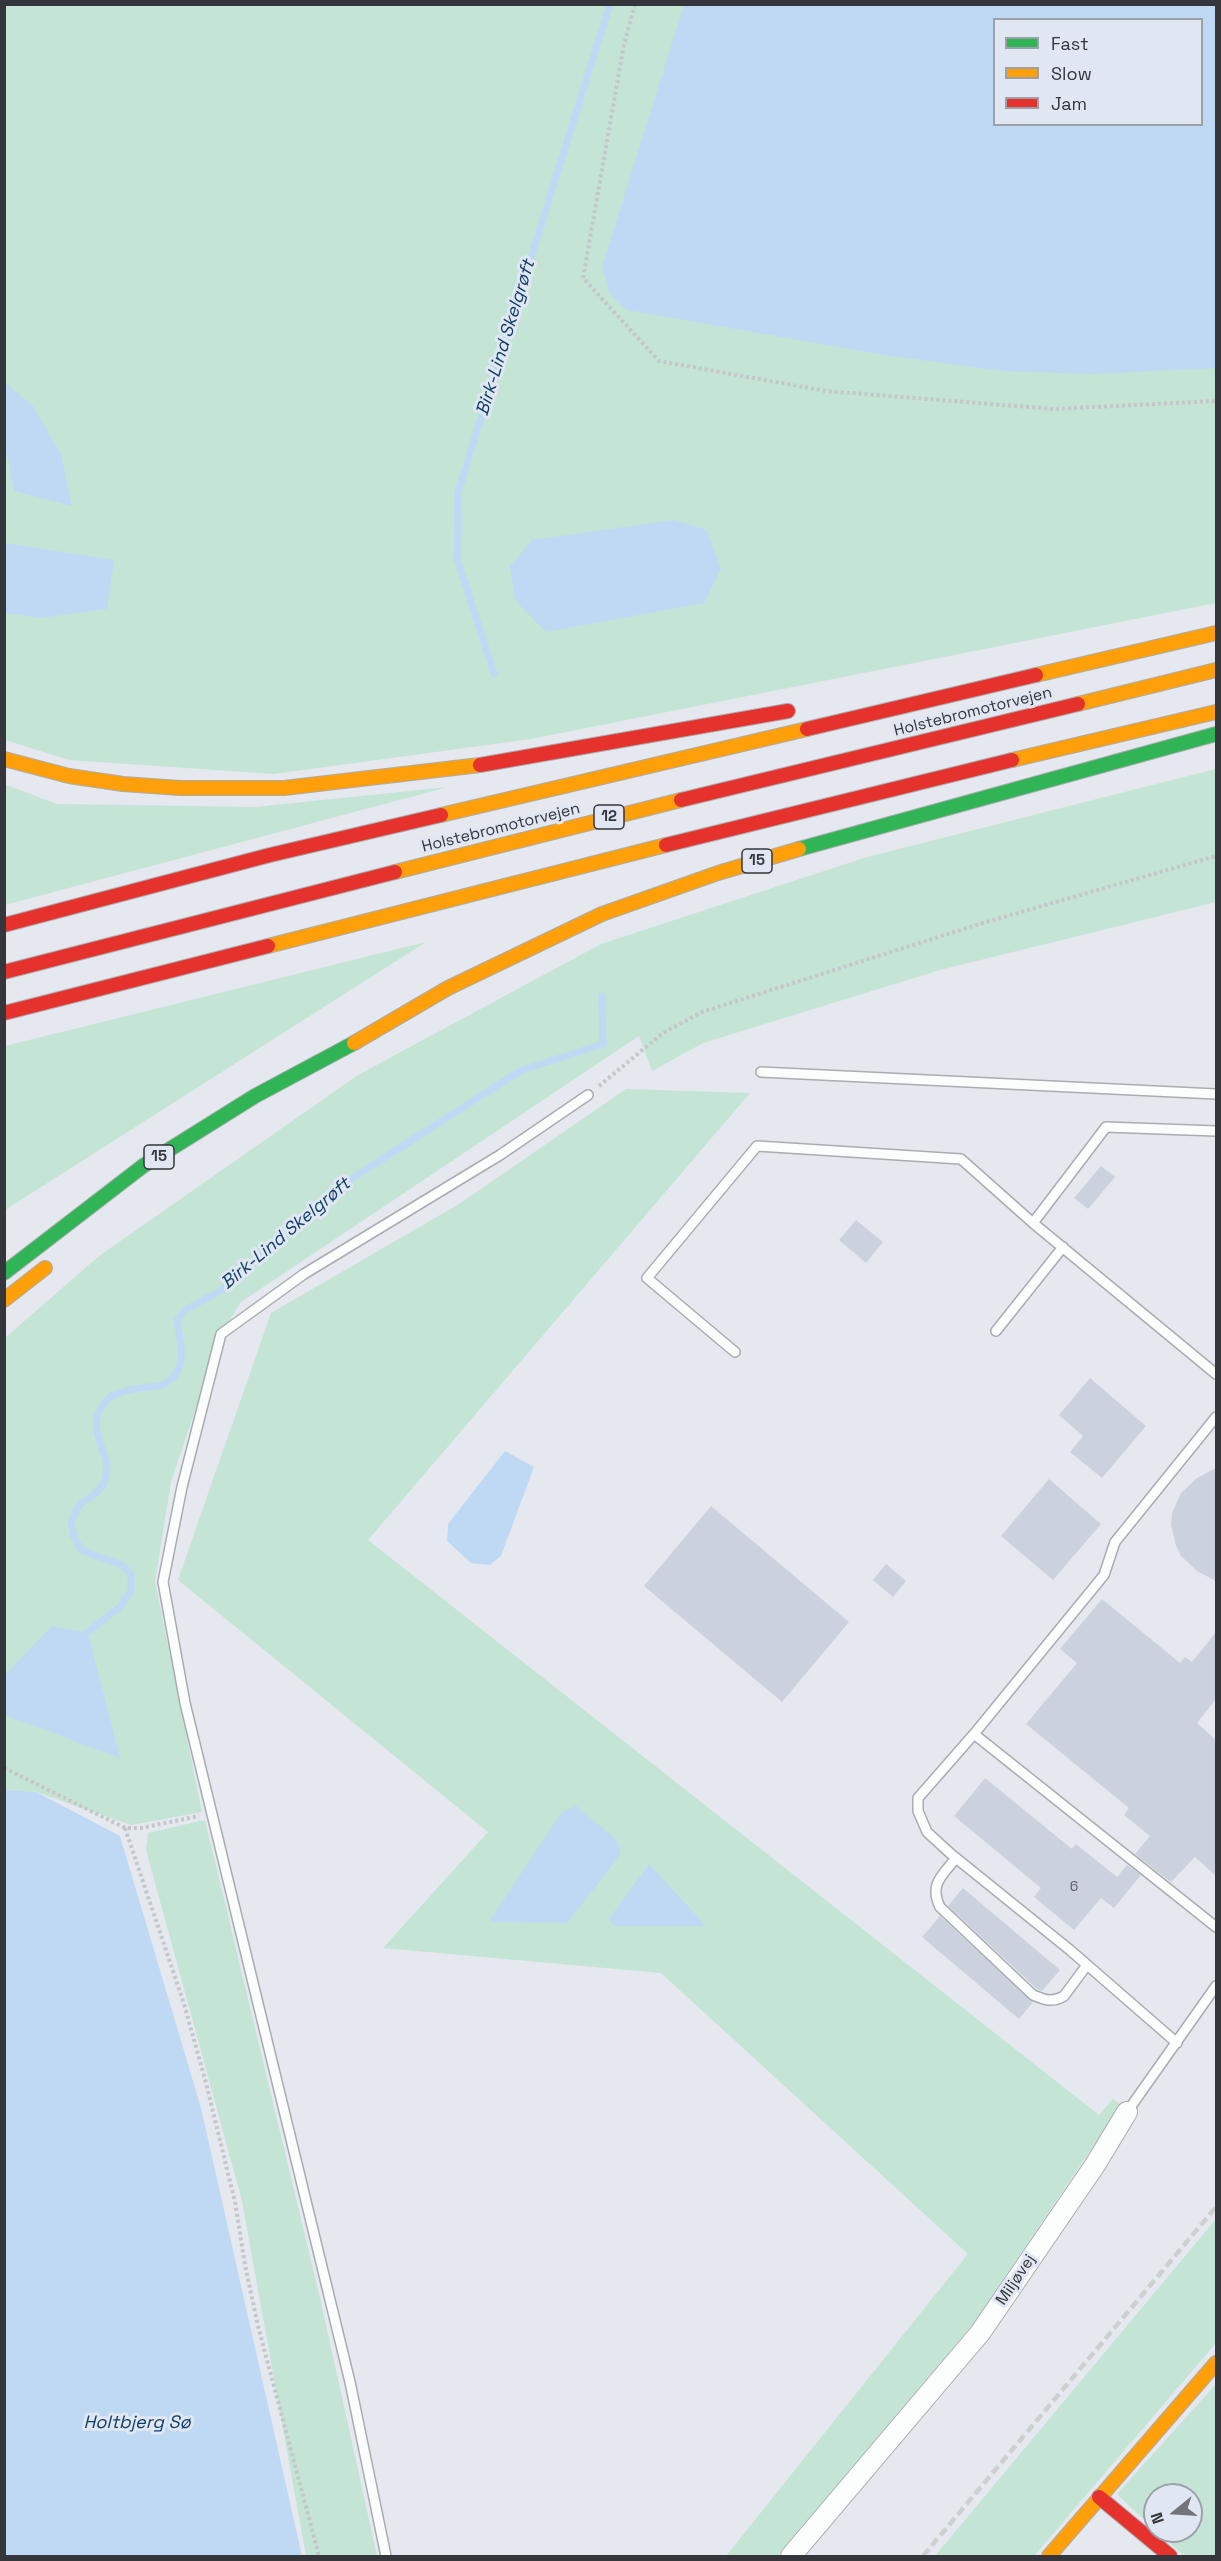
<!DOCTYPE html>
<meta charset="utf-8">
<style>
body{margin:0}
#map{position:relative;width:1221px;height:2561px;overflow:hidden;background:#e5e8ee;font-family:"Space Grotesk",sans-serif}
canvas{display:block}
.frame{position:absolute;inset:0;border:6px solid #34363b;pointer-events:none}
.legend{position:absolute;left:993px;top:18px;width:210px;height:108px;box-sizing:border-box;background:#e1e7f2;border:2px solid #9ca0a9;margin:0;padding:8px 10px;list-style:none;font-size:18px;color:#34363b}
.legend li{display:flex;align-items:center;gap:12px;height:30px}
.legend b{width:30px;border:2px solid #9ca0a9}
.north{position:absolute;left:1143px;top:2483px;width:60px;height:60px;box-sizing:border-box;background:#e1e7f2;border:2px solid #9ca0a9;border-radius:50%;rotate:252deg;font-size:16px;font-weight:700;line-height:24px;text-align:center;color:#34363b}
.north::after{content:'';display:block;margin:auto;width:21px;height:27px;background:#72747a;clip-path:polygon(50% 0,100% 100%,50% 72%,0 100%)}
</style>
<div id="map">
<canvas width="1221" height="2561"></canvas>
<div class="frame"></div>
<ul class="legend">
<li><b style="height:8px;background:#30b455"></b>Fast</li>
<li><b style="height:8px;background:#ff9f0a"></b>Slow</li>
<li><b style="height:8px;background:#e5322d"></b>Jam</li>
</ul>
<div class="north">N</div>
</div>
<script>
const ctx = document.querySelector('canvas').getContext('2d');
ctx.lineJoin = 'round';
function fillPath(path, color) { ctx.fillStyle = color; ctx.fill(path, 'evenodd'); }
function strokePath(path, color, width, dash) { ctx.strokeStyle = color; ctx.lineWidth = width; ctx.lineCap = dash ? 'butt' : 'round'; ctx.setLineDash(dash || []); ctx.stroke(path); }
function label(font, color, halo, rows, align = 'center') {
  ctx.font = font + ' "Space Grotesk",sans-serif'; ctx.lineWidth = 6; ctx.setLineDash([]); ctx.textBaseline = 'middle'; ctx.strokeStyle = halo; ctx.fillStyle = color; for (const [text, x, y, turn = 0] of rows) {
    ctx.save(); ctx.translate(x, y); ctx.rotate((+turn || 0) * Math.PI / 180); ctx.textAlign = isNaN(turn) ? turn : align; if (halo) ctx.strokeText(text, 0, 0); ctx.fillText(text, 0, 0); ctx.restore();
  }
}
fillPath(new Path2D(`
 M5,5h1211v598l-685,136 -257,35 -205,-14 -64,-20zM994,20h208v104h-208z
 M1216,769v133l-276,68 -237,73 -51,28 -13,-35 -398,266 -20,32 -50,148 -16,99 47,231 -71,13 -95,-33 -31,-2v-452l94,-82 259,-181 243,-131 266,-87z
 M4,784l53,20 198,3 193,-20 -443,118z
 M426,942l-421,268v-164z
 M626,1089l124,4 -382,447 731,575 14,-16 8,6 -148,219 -196,232h-51l242,-302 -307,-281 -278,-25 105,-116 -310,-252 93,-267 188,-109z
 M205,1820l115,478 57,258h-71l-64,-355 -96,-351 2,-17z
 M1216,2219v124l-182,213h-99z
 M1216,2384v172h-32l-28,-25h35v-36h-36v35l-38,-36z`), '#c4e4d5');
fillPath(new Path2D(`
 M684,5h532v363l-123,6 -90,-3 -119,-16 -257,-45 -16,-14 -9,-29zM994,20h208v104h-208z
 M5,383l27,22 29,49 11,52 -58,-15 -7,-37 -2,-3z
 M674,520l33,10 14,39 -17,34 -158,29 -31,-32 -5,-34 22,-26z
 M4,543l110,17 -7,49 -66,9 -36,-5z
 M505,1451l29,16 -33,89 -11,9 -19,-2 -24,-22 1,-17z
 M52,1626l36,7 32,125 -115,-43v-40z
 M5,1790l31,2 84,44 81,272 101,448h-297z
 M576,1806l41,34 4,14 -54,69 -78,-1 73,-110z
 M649,1864l57,62h-92l-5,-7z`), '#bfd9f4');
strokePath(new Path2D(`
 M494,674l-37,-116 1,-66 152,-488
 M81,1637l39,-30 11,-16v-17l-9,-9 -41,-15 -7,-13 -3,-17c3,-4 5,-11 9,-15 9,-9 22,-12 25,-26 9,-30 -27,-51 4,-81 4,-4 11,-5 16,-7 12,-4 25,-3 36,-6 28,-10 20,-43 16,-64l8,-11 37,-20 129,-111 169,-108 83,-27 -1,-48`), '#bfd9f4', 7);
fillPath(new Path2D(`
 M1101,1166l14,11 -27,32 -14,-11z
 M856,1220l27,22 -17,21 -27,-23z
 M1090,1378l56,48 -44,52 -32,-26 13,-16 -24,-21z
 M1216,1468v113l-19,-10 -16,-15 -5,-10 -5,-21 1,-12 9,-20 16,-15z
 M1049,1479l52,45 -48,56 -52,-44z
 M711,1506l138,116 -67,80 -138,-116z
 M886,1564l20,17 -13,16 -20,-17z
 M1102,1599l78,64 5,-6 7,5 24,-30v67l-19,24 19,17v136l-21,-19 -24,25 -22,-17 -14,-11 15,-18 -26,-21 5,-7 -103,-84 51,-61 -17,-14z
 M985,1778l87,71 4,-5 41,33 10,-12 14,10 -27,33 -13,-10 -27,32 -40,-33 7,-9 -87,-72z
 M963,1888l97,82 -18,21 -5,-2 -89,-83z
 M940,1916l93,86 -14,17 -97,-82z`), '#cbd2de');
const lane = new Path2D(`
 M761,1072l455,22
 M1033,1223l73,-96 110,4
 M996,1331l67,-84
 M735,1352l-88,-74 110,-132 204,13 72,64 183,151
 M974,1734l242,193
 M956,1858c-14,18 -27,26 -16,49l93,88c12,5 19,8 31,1l23,-31
 M1177,2043l-107,-93 -119,-96 -24,-22 -9,-21v-13l56,-64 130,-159 11,-33 101,-125
 M1127,2112l89,-126
 M386,2556l-36,-174 -165,-679 -22,-121 19,-95 39,-153 83,-60 196,-119 88,-60`);
const street = new Path2D(`
 M791,2556l189,-223 115,-168 32,-53`);
const fast = new Path2D(`
 M799,849l417,-115
 M4,1273l139,-107 112,-70 99,-53`);
const slow = new Path2D(`
 M1036,675l180,-42
 M1078,704l138,-34
 M4,759l65,17 54,8 57,4h104l196,-23
 M1012,760l204,-48
 M441,815l366,-86
 M395,872l286,-72
 M268,946l398,-101
 M354,1043l94,-55 154,-74 116,-41 81,-24
 M4,1300l41,-32
 M1049,2556l167,-193`);
const jam = new Path2D(`
 M807,729l229,-54
 M480,765l308,-54
 M681,800l397,-96
 M666,845l346,-85
 M4,925l266,-70 171,-40
 M4,972l391,-100
 M4,1013l264,-67
 M1099,2497l71,59`);
strokePath(lane, '#a9acb0', 12);
strokePath(street, '#a9acb0', 22);
strokePath(fast, '#a9acb0', 16);
strokePath(slow, '#a9acb0', 16);
strokePath(jam, '#a9acb0', 16);
strokePath(new Path2D(`
 M635,4l-11,40 -41,234 76,83 167,30 228,18 162,-8
 M599,1086l64,-53 39,-21 274,-87 240,-69
 M4,1768l121,60h16l58,-12
 M125,1828l59,176 22,79 29,119 10,63 13,61 61,230`), '#c5c6ca', 4, [3, 3]);
strokePath(lane, '#fbfcfc', 9);
strokePath(street, '#fbfcfc', 20);
strokePath(fast, '#30b455', 14);
strokePath(slow, '#ff9f0a', 14);
strokePath(jam, '#e5322d', 14);
strokePath(new Path2D(`
 M923,2556l293,-349`), '#cecfd1', 4.5, [9, 4.5]);
label('14px', '#5b5e66', null, [
 ["6",1074,1887]
]);
for (const [x, y, w] of [
 [609,817,30],
 [757,861,30],
 [159,1157,30]
]) { const box = new Path2D(); box.roundRect(x - w / 2, y - 12, w, 24, 4.5); ctx.fillStyle = '#e1e7f2'; ctx.fill(box); strokePath(box, '#34363b', 1.5); }
label('bold 15px', '#34363b', null, [
 ["12",609,817],
 ["15",757,861],
 ["15",159,1157]
]);
label('16px', '#34363b', '#e1e7f2', [
 ["Holstebromotorvejen",973,712,-14],
 ["Holstebromotorvejen",501,828,-14],
 ["Miljøvej",1016,2280,-56]
]);
label('italic 18px', '#0f3e67', '#e1e7f2', [
 ["Birk-Lind Skelgrøft",506,338,-73],
 ["Birk-Lind Skelgrøft",286,1234,-40],
 ["Holtbjerg Sø",137,2423]
]);
</script>
